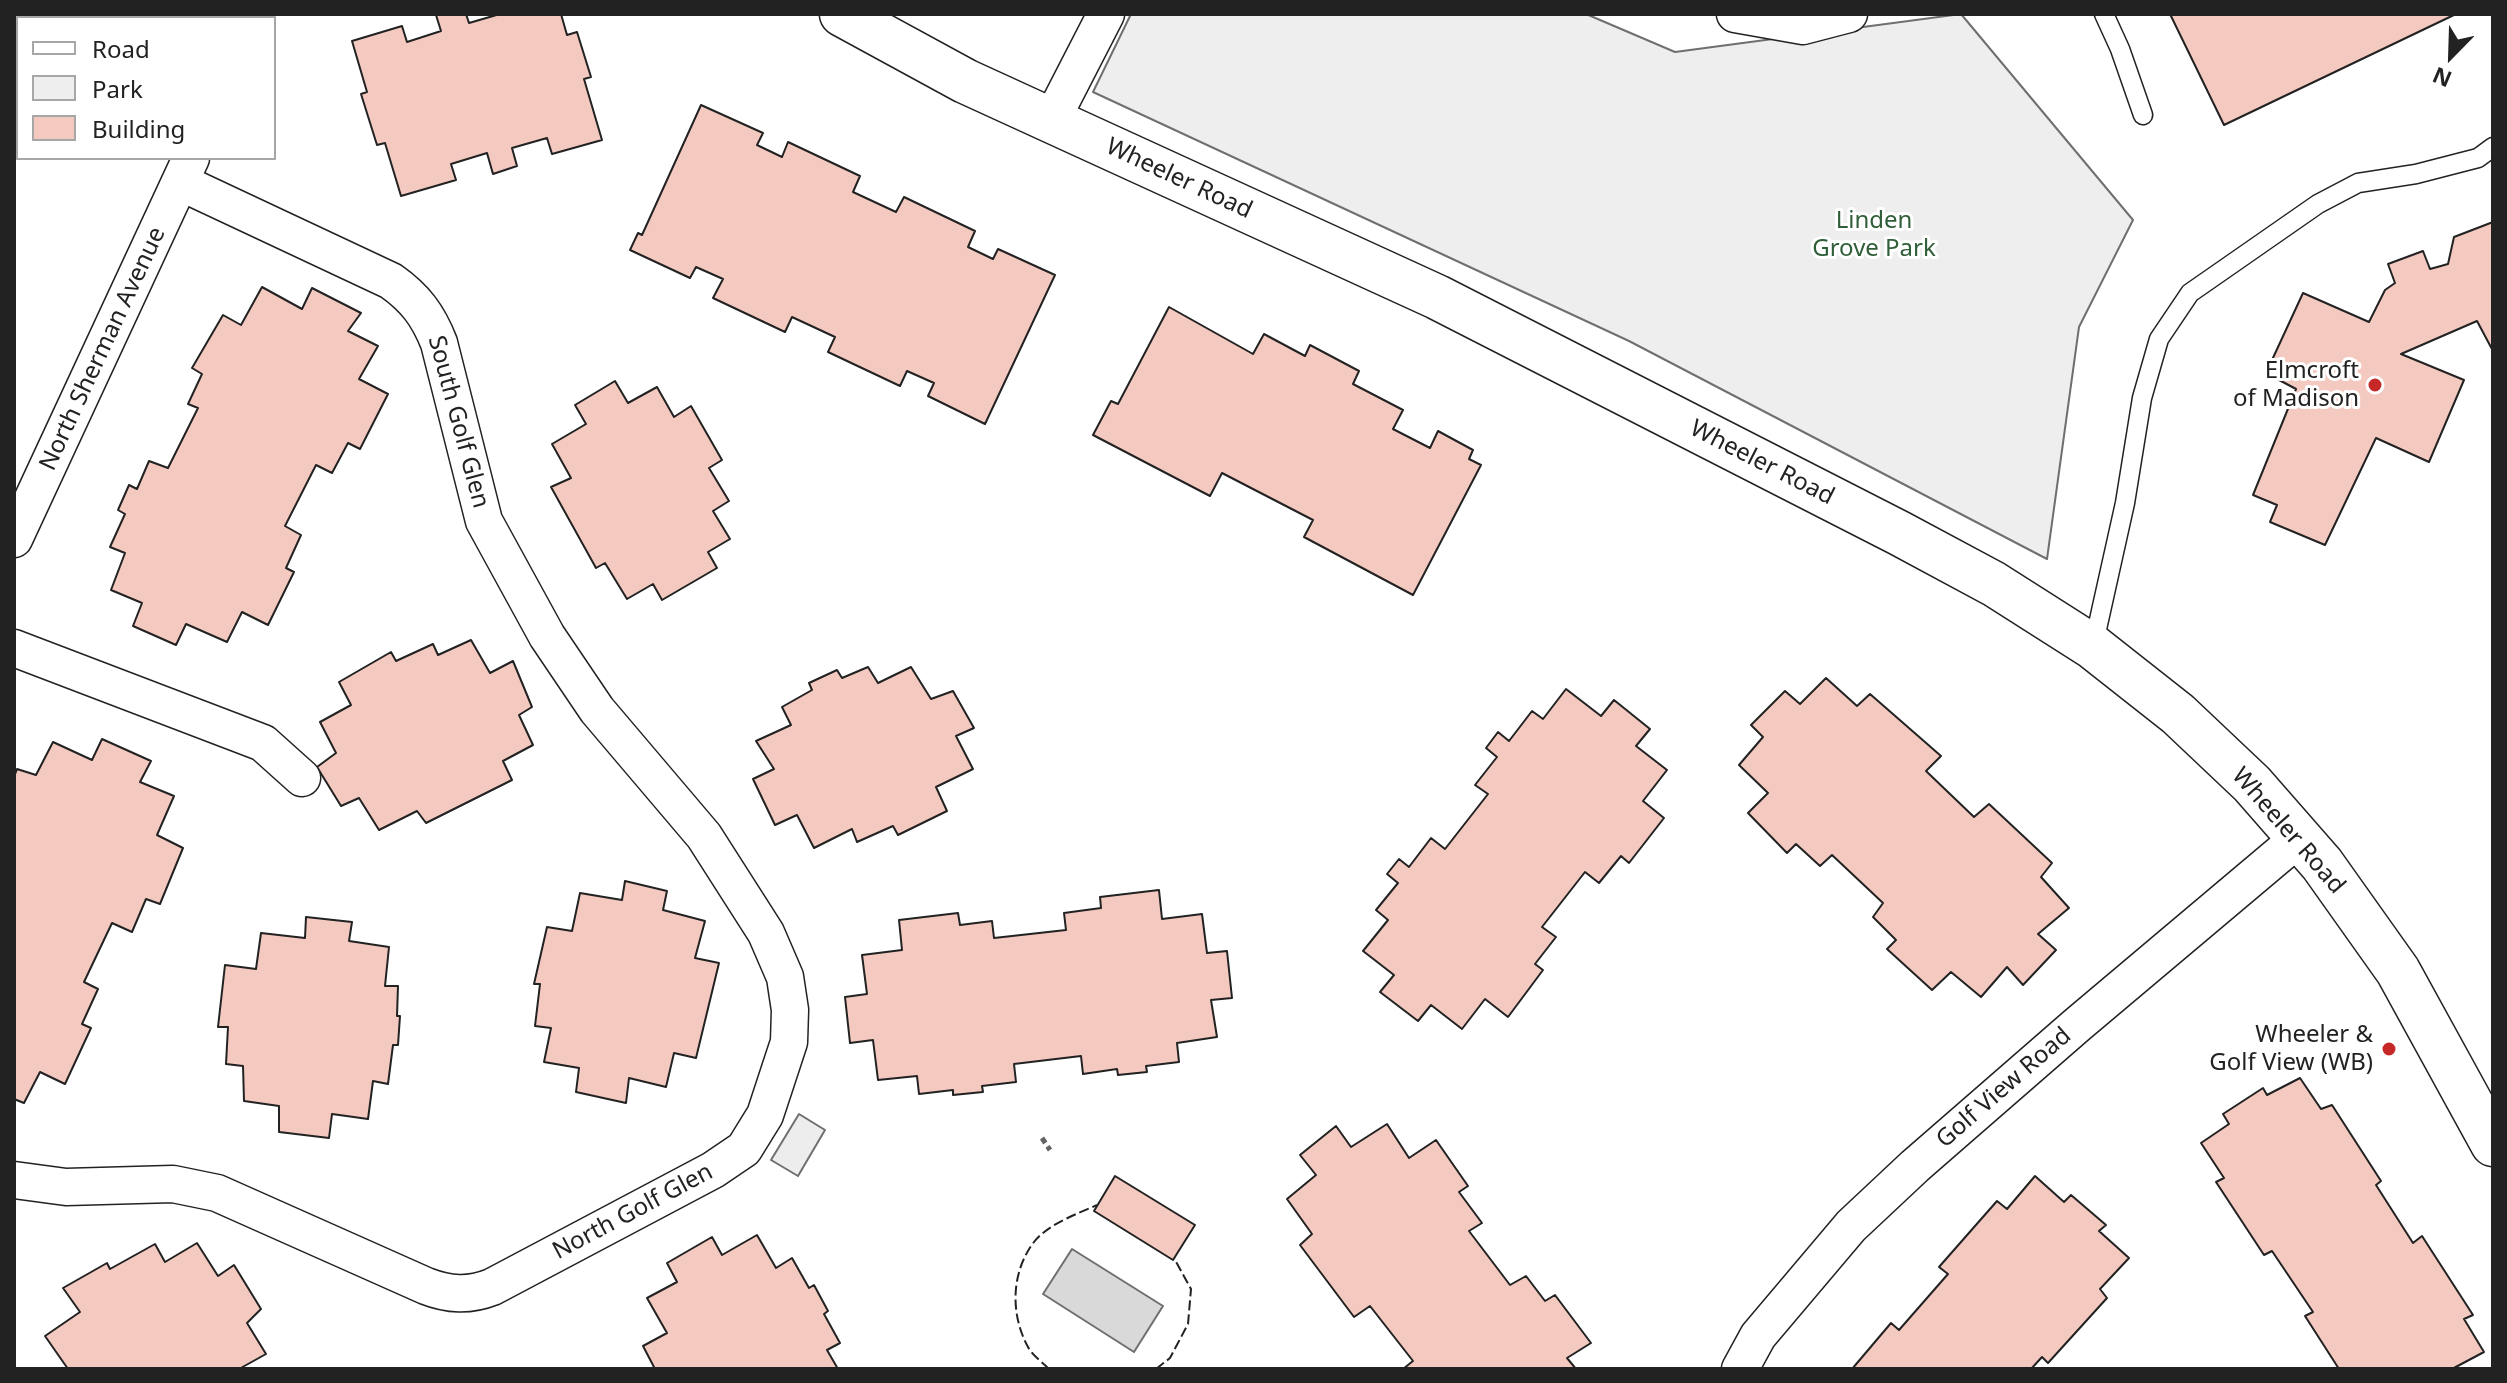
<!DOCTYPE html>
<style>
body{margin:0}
#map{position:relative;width:2507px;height:1383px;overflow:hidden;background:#fff;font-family:"Noto Sans",sans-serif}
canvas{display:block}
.frame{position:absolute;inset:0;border:16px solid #222;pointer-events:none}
.legend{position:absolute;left:16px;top:16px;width:260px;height:144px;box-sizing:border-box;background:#fff;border:2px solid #a7a7a7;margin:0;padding:10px 14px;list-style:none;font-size:24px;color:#222}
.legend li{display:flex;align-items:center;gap:16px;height:40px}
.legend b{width:40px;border:2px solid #a7a7a7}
.north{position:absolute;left:2411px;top:16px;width:80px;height:80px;-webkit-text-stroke:6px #fff;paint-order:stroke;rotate:203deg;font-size:22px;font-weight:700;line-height:32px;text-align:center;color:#222}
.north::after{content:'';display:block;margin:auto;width:28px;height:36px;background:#222;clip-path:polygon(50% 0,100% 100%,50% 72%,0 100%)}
</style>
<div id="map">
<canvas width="2507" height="1383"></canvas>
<div class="frame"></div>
<ul class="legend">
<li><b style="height:10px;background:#fff"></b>Road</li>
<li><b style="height:22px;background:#eee"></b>Park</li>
<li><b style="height:22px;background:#f3c9c0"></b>Building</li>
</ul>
<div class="north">N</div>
</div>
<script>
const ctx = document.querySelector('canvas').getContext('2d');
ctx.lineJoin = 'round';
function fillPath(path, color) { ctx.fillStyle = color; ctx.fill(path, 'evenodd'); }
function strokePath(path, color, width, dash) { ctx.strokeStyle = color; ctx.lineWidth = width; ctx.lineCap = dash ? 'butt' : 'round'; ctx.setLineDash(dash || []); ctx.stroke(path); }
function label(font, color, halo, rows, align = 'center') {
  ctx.font = font + ' "Noto Sans",sans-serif'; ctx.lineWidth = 6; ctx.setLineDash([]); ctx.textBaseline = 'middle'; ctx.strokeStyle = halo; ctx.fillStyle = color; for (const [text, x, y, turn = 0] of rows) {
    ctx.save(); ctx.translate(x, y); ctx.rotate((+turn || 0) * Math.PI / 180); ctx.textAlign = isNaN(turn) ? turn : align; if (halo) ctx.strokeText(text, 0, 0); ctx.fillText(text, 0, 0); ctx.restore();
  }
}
const green = new Path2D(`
 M1131,14h455l89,38 286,-38 172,206 -54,107 -32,232 -418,-218 -536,-249z`);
fillPath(green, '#eee');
strokePath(green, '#6f6f6f', 2);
const parking = new Path2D(`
 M799,1114l26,16 -27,46 -27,-16z`);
fillPath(parking, '#ededed');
strokePath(parking, '#6f6f6f', 2);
const water = new Path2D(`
 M1072,1249l91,57 -29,46 -91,-58z`);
fillPath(water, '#d9d9d9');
strokePath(water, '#6f6f6f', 2);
const building = new Path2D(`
 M466,14l3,9 31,-9h61l6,21 10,-3 14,45 -7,2 18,61 -50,14 -5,-16 -35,10 5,18 -24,8 -6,-21 -36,11 5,16 -55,16 -16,-53 -8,2 -16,-51 6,-2 -15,-51 50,-15 5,16 34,-11 -5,-16z
 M2170,14h286l-232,111z
 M701,105l62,28 -6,12 25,12 6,-15 72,34 -7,16 43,20 8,-15 71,34 -7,16 25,12 5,-10 57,26 -70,149 -57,-28 6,-13 -27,-12 -7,15 -72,-34 7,-15 -43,-20 -7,15 -72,-34 10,-19 -27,-12 -6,11 -60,-28 8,-17 4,2z
 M2493,222v129l-16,-30 -76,33 63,26 -35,82 -53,-24 -51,107 -55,-23 7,-17 -24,-10 43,-106 -30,-16 37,-80 66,29 16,-32 10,-7 -7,-19 35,-13 7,18 18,-5 6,-27z
 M262,287l40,22 10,-21 49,25 -13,18 30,15 -19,33 29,15 -28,55 -12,-6 -16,30 -16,-8 -31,61 16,9 -15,33 8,4 -26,53 -26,-13 -15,30 -41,-18 -10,21 -43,-19 9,-23 -31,-13 14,-37 -15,-6 15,-33 -7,-4 11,-25 8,4 12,-28 19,7 30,-60 -10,-4 14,-30 -10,-6 31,-53 18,10z
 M1169,307l84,47 11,-20 41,22 5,-11 49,26 -6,13 50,26 -10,19 37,19 8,-17 35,19 -4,9 12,6 -68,130 -109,-58 9,-17 -91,-47 -12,23 -117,-61 18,-34 7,3z
 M615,381l13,22 29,-16 17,30 17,-11 31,54 -13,8 20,33 -16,10 17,28 -22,13 9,16 -55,32 -9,-16 -26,15 -22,-36 -9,5 -45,-81 20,-9 -19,-34 34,-20 -11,-19z
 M471,640l19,33 23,-12 19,46 -13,8 14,30 -30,16 9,19 -86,43 -9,-12 -38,19 -20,-32 -18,8 -24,-39 19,-14 -16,-31 31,-17 -12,-23 52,-30 5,9 37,-17 5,11z
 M868,667l10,16 33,-16 20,32 22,-8 21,37 -18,8 17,33 -37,18 11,24 -49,24 -5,-9 -36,16 -5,-13 -38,19 -17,-33 -22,10 -22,-46 21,-10 -18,-28 35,-16 -9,-18 30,-17 -3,-7 28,-13 5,8z
 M1826,678l31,28 13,-12 71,62 -15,15 48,46 15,-13 63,59 -11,14 28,31 -31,26 18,16 -33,35 -16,-18 -26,30 -30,-25 -19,18 -45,-41 9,-9 -23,-23 10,-14 -51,-48 -12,11 -24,-22 -9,9 -39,-40 20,-20 -29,-28 24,-28 -12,-12 34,-34 15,13z
 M1566,689l35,27 13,-16 36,29 -14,17 31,24 -24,31 21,17 -35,45 -8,-7 -22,27 -14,-11 -43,55 14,10 -21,27 8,6 -35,47 -23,-18 -23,30 -31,-24 -13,16 -38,-29 14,-17 -31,-24 25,-31 -12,-10 22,-27 -11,-9 12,-15 10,8 22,-29 14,11 43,-55 -13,-9 22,-28 -11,-9 12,-16 11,9 23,-30 11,8z
 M102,739l49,22 -11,21 34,14 -17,39 26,13 -23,56 -14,-5 -14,33 -20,-9 -28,59 14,7 -16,35 9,4 -26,56 -25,-12 -16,31 -10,-4v-322l3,-8 19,6 17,-33 39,18z
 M625,881l42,10 -4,19 42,11 -10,37 24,5 -23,95 -22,-5 -8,34 -37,-9 -3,25 -50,-11 3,-24 -35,-6 7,-34 -16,-2 5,-42h-6l13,-57 25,4 8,-38 42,7z
 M1159,890l3,29 40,-5 5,39 20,-2 5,47 -21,2 6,37 -40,6 2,19 -33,4 1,6 -29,3 -1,-6 -34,5 -2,-18 -67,8 2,18 -34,4 1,6 -30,3v-5l-34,4 -2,-18 -39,4 -5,-40 -23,3 -5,-46 22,-3 -5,-39 40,-5 -3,-30 59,-7 2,12 32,-4 2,17 72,-8 -2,-17 37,-5 -1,-11z
 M306,917l46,5 -3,19 40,6 -4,39h13l-1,30h3l-2,29h-5l-5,39 -15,-3 -5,38 -36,-5 -3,24 -50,-6v-26l-35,-5 -1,-35 -17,-2 2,-37h-10l7,-62 31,4 5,-36 44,5z
 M2300,1078l21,31 11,-4 49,76 -5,4 37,58 9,-7 51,79 -9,4 20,33 -32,17h-113l-34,-53 8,-4 -41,-61 -8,4 -48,-73 8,-4 -23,-35 28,-19 -6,-10 40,-26 4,7z
 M1387,1124l22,34 27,-18 32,46 -9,6 23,31 -13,8 41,54 16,-9 19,25 10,-6 36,48 -24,15 9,11h-173l10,-8 -43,-55 -16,11 -54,-72 12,-11 -25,-35 29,-24 -16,-20 36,-29 15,21z
 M1115,1176l80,49 -22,35 -79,-49z
 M2035,1176l29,26 7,-7 35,30 -7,6 30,27 -29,31 7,9 -59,65 -6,-6 -11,12h-179l39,-46 8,7 49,-56 -9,-7 58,-66 10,8z
 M757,1235l19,33 16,-10 17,30 5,-3 14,26 -4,3 16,29 -13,7 11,19h-183l-12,-23 24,-13 -20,-35 30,-16 -10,-19 45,-26 10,18z
 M197,1243l21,33 16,-11 27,44 -14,14 19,31 -27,15h-171l-23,-33 35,-24 -17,-24 44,-25 3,6 45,-25 10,18z`);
fillPath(building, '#f3c9c0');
strokePath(building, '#222', 2);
const lane = new Path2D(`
 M2104,14l16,35 23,66
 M2093,647l32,-144 17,-105 17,-59 31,-46 128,-89 40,-21 58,-9 62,-16 15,-11`);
const street = new Path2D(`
 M1735,14l68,12 46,-12
 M253,18l2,-4
 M1051,121l55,-107
 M14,539l177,-381
 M14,648l249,95 39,35
 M14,1180l52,7 107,-3 44,9 209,93c23,9 43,10 66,1l221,-117 31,-21 21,-34 24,-73 1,-32 -5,-33 -19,-44 -62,-97 -107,-126 -50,-74 -63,-115 -45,-178c-11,-28 -24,-45 -48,-62l-211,-99
 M1740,1369l18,-33 93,-110 64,-60 162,-141 222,-187`);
const secondary = new Path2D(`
 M842,14l123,67 472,216 462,236 95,51 99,63 85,67 74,70 70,80 76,107 95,173`);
strokePath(lane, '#222', 21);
strokePath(street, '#222', 39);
strokePath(secondary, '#222', 47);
strokePath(new Path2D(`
 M1042,1138l8,12`), '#646464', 5, [6, 4]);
strokePath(lane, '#fff', 18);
strokePath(street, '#fff', 36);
strokePath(secondary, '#fff', 44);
strokePath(new Path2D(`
 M1049,1369c-7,-7 -17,-14 -21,-22 -18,-33 -17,-75 6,-105 14,-18 43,-28 63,-37
 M1156,1369l14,-11 18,-34 3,-35 -17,-31`), '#222', 2, [10, 4]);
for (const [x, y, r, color] of [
 [2375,385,8,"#c62828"],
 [2389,1049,8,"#c62828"]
]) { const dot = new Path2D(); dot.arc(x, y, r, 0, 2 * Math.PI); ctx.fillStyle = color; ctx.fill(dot); strokePath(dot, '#fff', 3); }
label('24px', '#222', '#fff', [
 ["Wheeler Road",1179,179,25],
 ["North Sherman Avenue",103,349,-65],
 ["South Golf Glen",458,422,75],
 ["Wheeler Road",1762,463,27],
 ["Wheeler Road",2288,831,49],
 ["Golf View Road",2004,1088,-41],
 ["North Golf Glen",633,1212,-28]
]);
label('24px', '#2f5e38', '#fff', [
 ["Linden",1874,221],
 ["Grove Park",1874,249]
]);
label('24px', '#222', '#fff', [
 ["Elmcroft",2359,371],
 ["of Madison",2359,399],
 ["Wheeler &",2373,1035],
 ["Golf View (WB)",2373,1063]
], 'right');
</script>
